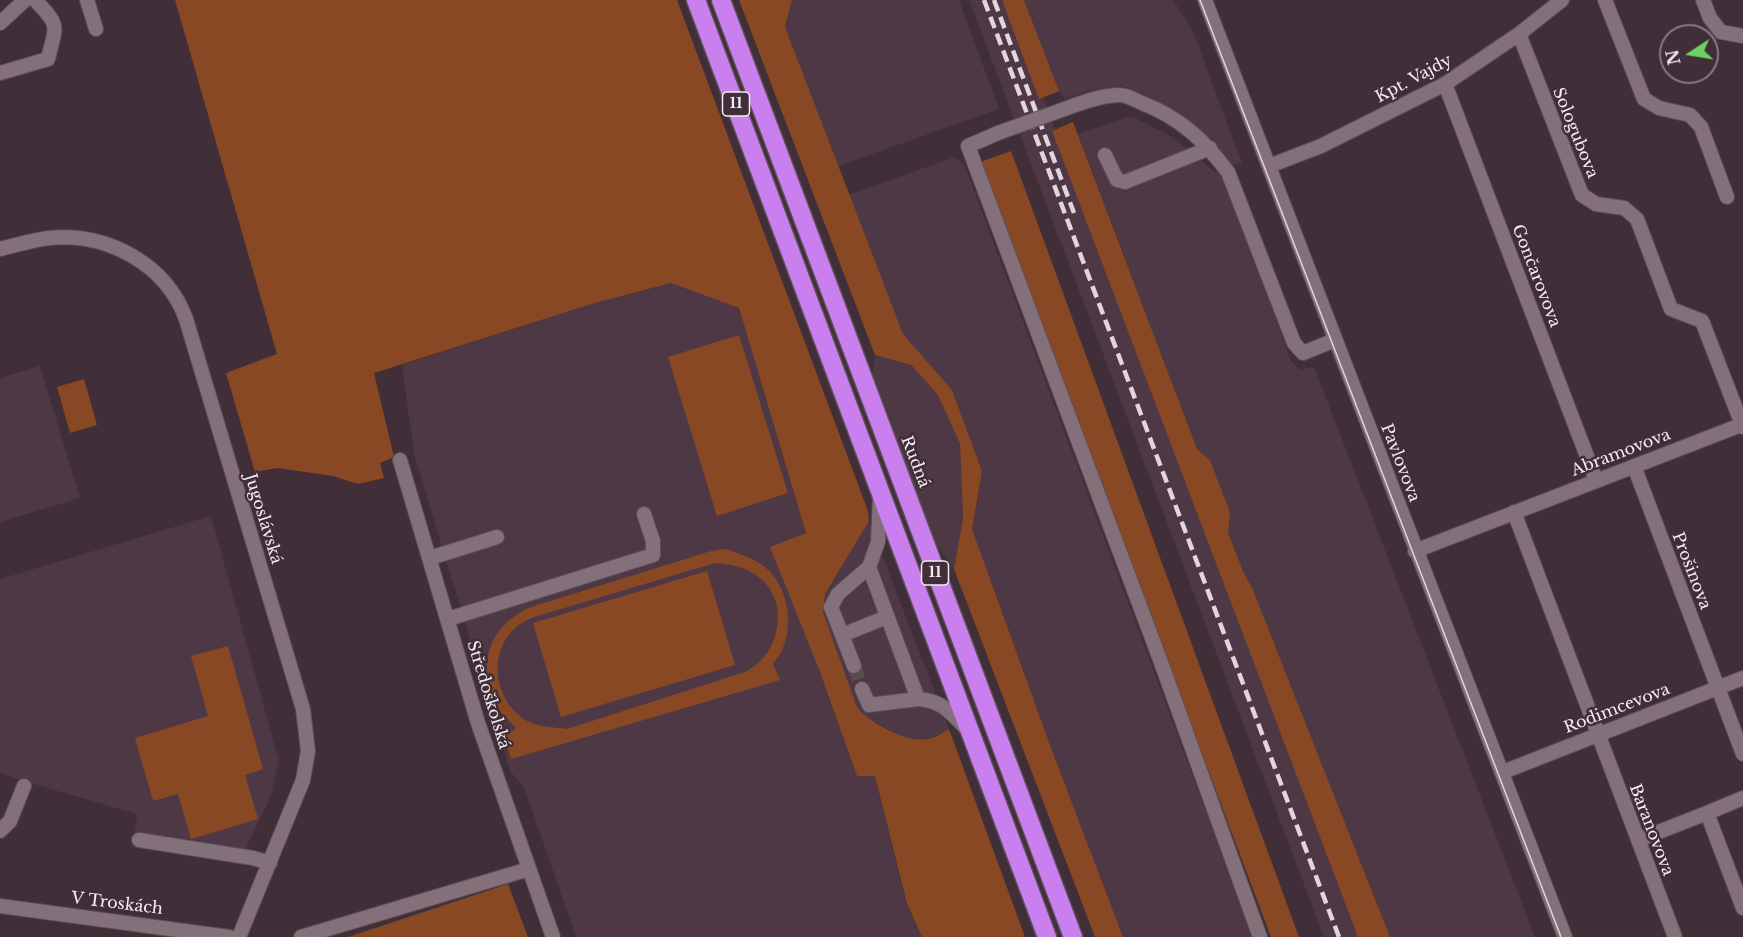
<!DOCTYPE html>
<meta charset="utf-8">
<style>
body{margin:0}
#map{position:relative;width:1743px;height:937px;overflow:hidden;background:#402f38;font-family:"Libre Baskerville",serif}
canvas{display:block}
.north{position:absolute;left:1659px;top:24px;width:60px;height:60px;box-sizing:border-box;background:#402f38;border:2px solid #897a82;border-radius:50%;rotate:258deg;font-size:16px;font-weight:700;line-height:24px;text-align:center;color:#f7ebf1}
.north::after{content:'';display:block;margin:auto;width:21px;height:27px;background:#6ad363;clip-path:polygon(50% 0,100% 100%,50% 72%,0 100%)}
</style>
<div id="map">
<canvas width="1743" height="937"></canvas>
<div class="north">N</div>
</div>
<script>
const ctx = document.querySelector('canvas').getContext('2d');
ctx.lineJoin = 'round';
function fillPath(path, color) { ctx.fillStyle = color; ctx.fill(path, 'evenodd'); }
function strokePath(path, color, width, dash) { ctx.strokeStyle = color; ctx.lineWidth = width; ctx.lineCap = dash ? 'butt' : 'round'; ctx.setLineDash(dash || []); ctx.stroke(path); }
function label(font, color, halo, rows, align = 'center') {
  ctx.font = font + ' "Libre Baskerville",serif'; ctx.lineWidth = 5; ctx.setLineDash([]); ctx.textBaseline = 'middle'; ctx.strokeStyle = halo; ctx.fillStyle = color; for (const [text, x, y, turn = 0] of rows) {
    ctx.save(); ctx.translate(x, y); ctx.rotate((+turn || 0) * Math.PI / 180); ctx.textAlign = isNaN(turn) ? turn : align; if (halo) ctx.strokeText(text, 0, 0); ctx.fillText(text, 0, 0); ctx.restore();
  }
}
fillPath(new Path2D(`
 M792,0h167l40,109 -161,57 -53,-139z
 M969,0h37l355,937h-37z
 M1024,0h149l19,29 50,134 -9,2 -15,-17 -68,-51 -27,-11 -37,5 -21,8 -6,-8z
 M1131,116l41,21 43,35h8l68,189 9,9 14,-3 221,570h-145l-137,-347 -10,-19 -15,-38 2,-21 -20,-52 -13,-11 -119,-315z
 M955,157l10,9 288,771h-130l-73,-192 -78,-216 10,-58 -30,-81 -49,-56 -55,-139z
 M671,283l68,25 67,225 -35,14 49,125 37,104h18l31,128 16,33h-346l-52,-150 -14,-16 -96,-317 -12,-89 193,-62z
 M875,355l36,10 27,30 22,49 3,75 -9,50 -25,-34 -57,-150z
 M40,366l40,132 -80,24v-144z
 M211,516l68,245 -9,37 -26,54 -109,-19 2,-19 -120,-35 -17,-7v-193z
 M869,521l80,208 -22,11 -27,-4 -36,-19 -7,-10 -34,-95 2,-18z`), '#4e3845');
fillPath(new Path2D(`
 M175,0h502l191,511 1,10 -44,73 -2,18 34,95c12,16 50,36 71,32 7,-1 15,-7 21,-10l76,208h-103l-15,-33 -32,-128h-18l-37,-104 -50,-125 36,-14 -67,-225 -68,-25 -76,20 -221,70 20,84 -14,6 4,15 -26,6 -25,-8 -56,-8 -22,4 -29,-99 51,-19z
 M739,0h53l-7,27 118,307 49,56 30,81 -10,58 78,216 73,192h-28l-141,-368 9,-50 -3,-75 -22,-49 -27,-30 -36,-10z
 M1002,0h22l35,91 -20,8z
 M1073,122l124,327 13,11 20,52 -2,21 15,38 10,19 137,347h-32l-306,-806z
 M1011,151l288,786h-28l-291,-775z
 M739,335l49,158 -71,23 -49,-159z
 M84,379l13,46 -27,8 -13,-46z
 M727,549c12,5 28,10 38,18 22,19 29,54 18,81 -2,6 -7,11 -10,16l7,16 -269,79 -7,-22 12,-9c-11,-12 -22,-22 -28,-38 -2,-5 -1,-13 -1,-19 -1,-30 15,-49 41,-63l183,-57zM715,563c19,1 38,6 51,21 19,21 14,59 -6,77 -4,5 -10,8 -15,11l-178,57c-14,-2 -33,-2 -45,-11 -28,-21 -34,-65 -7,-90 4,-4 11,-7 16,-10z
 M707,571l28,94 -174,52 -28,-94z
 M228,646l35,123 -18,6 13,44 -67,20 -13,-45 -25,7 -18,-63 73,-22 -17,-60z
 M508,884l20,53h-180z`), '#894824');
strokePath(new Path2D(`
 M854,666l8,23`), '#5b4b54', 14, [14, 7]);
const minor = new Path2D(`
 M87,0l9,29
 M1205,0l360,937
 M1605,0l39,99 15,9 31,7 11,12 26,70
 M1703,0l7,18 11,14 22,4
 M0,23l25,-23
 M1519,34l63,161 14,9 28,4 13,11 34,90 31,12 41,106
 M0,73l48,-14c8,-34 13,-32 -13,-59
 M1445,84l151,396
 M1070,107c16,-6 33,-12 50,-12 7,0 15,5 22,8 38,15 61,36 86,69l66,171 9,10 32,-13
 M998,133l-30,13 194,519 98,272
 M1105,155l12,25 8,2 85,-34
 M1269,166l52,-20 124,-62 74,-50 43,-34
 M0,249c16,-4 33,-9 49,-11 58,-6 117,26 137,81l117,390 5,42 -5,29 -64,157
 M400,460l78,263 75,214
 M1634,466l109,288
 M880,496l-2,46 -9,25 49,132c26,2 32,14 50,31
 M1514,512l161,425
 M1415,551l326,-126
 M430,558l67,-21
 M869,567l-31,27 -7,13 11,28 45,-18
 M448,619l205,-64v-14l-9,-27
 M842,635l12,31
 M862,689l7,16 49,-6
 M1503,772l240,-94
 M1743,798l-36,15 36,95
 M0,831l10,-10 14,-35
 M139,840l114,18 17,5
 M1638,840l69,-27
 M0,906l229,31
 M301,937l228,-68`);
const highway = new Path2D(`
 M696,0l351,937
 M721,0l352,937`);
strokePath(minor, '#5c4e56', 16);
strokePath(highway, '#5c4e56', 21);
strokePath(minor, '#84707a', 14);
strokePath(highway, '#ca7fef', 18);
strokePath(new Path2D(`
 M1200,0l361,937`), '#e2d5dc', 1.5);
strokePath(new Path2D(`
 M984,0l355,937
 M994,0l80,213`), '#e2d5dc', 4.5, [12, 6]);
const minorBridge = new Path2D(`
 M998,133l72,-26`);
strokePath(minorBridge, '#5c4e56', 16, []);
strokePath(minorBridge, '#84707a', 14);
for (const [x, y, w] of [
 [736,104,27],
 [935,573,27]
]) { const box = new Path2D(); box.roundRect(x - w / 2, y - 12, w, 24, 4.5); ctx.fillStyle = '#402f38'; ctx.fill(box); strokePath(box, '#f7ebf1', 1.5); }
label('bold 15px', '#f7ebf1', null, [
 ["11",736,104],
 ["11",935,573]
]);
label('16px', '#f7ebf1', '#402f38', [
 ["Kpt. Vajdy",1414,79,-28],
 ["Sologubova",1575,133,68],
 ["Gončarovova",1536,276,69],
 ["Abramovova",1621,453,-21],
 ["Rudná",915,462,69],
 ["Pavlovova",1400,463,69],
 ["Jugoslávská",263,519,73],
 ["Prošinova",1691,571,69],
 ["Středoškolská",488,695,73],
 ["Rodimcevova",1617,709,-21],
 ["Baranovova",1651,830,69],
 ["V Troskách",117,904,7]
]);
</script>
